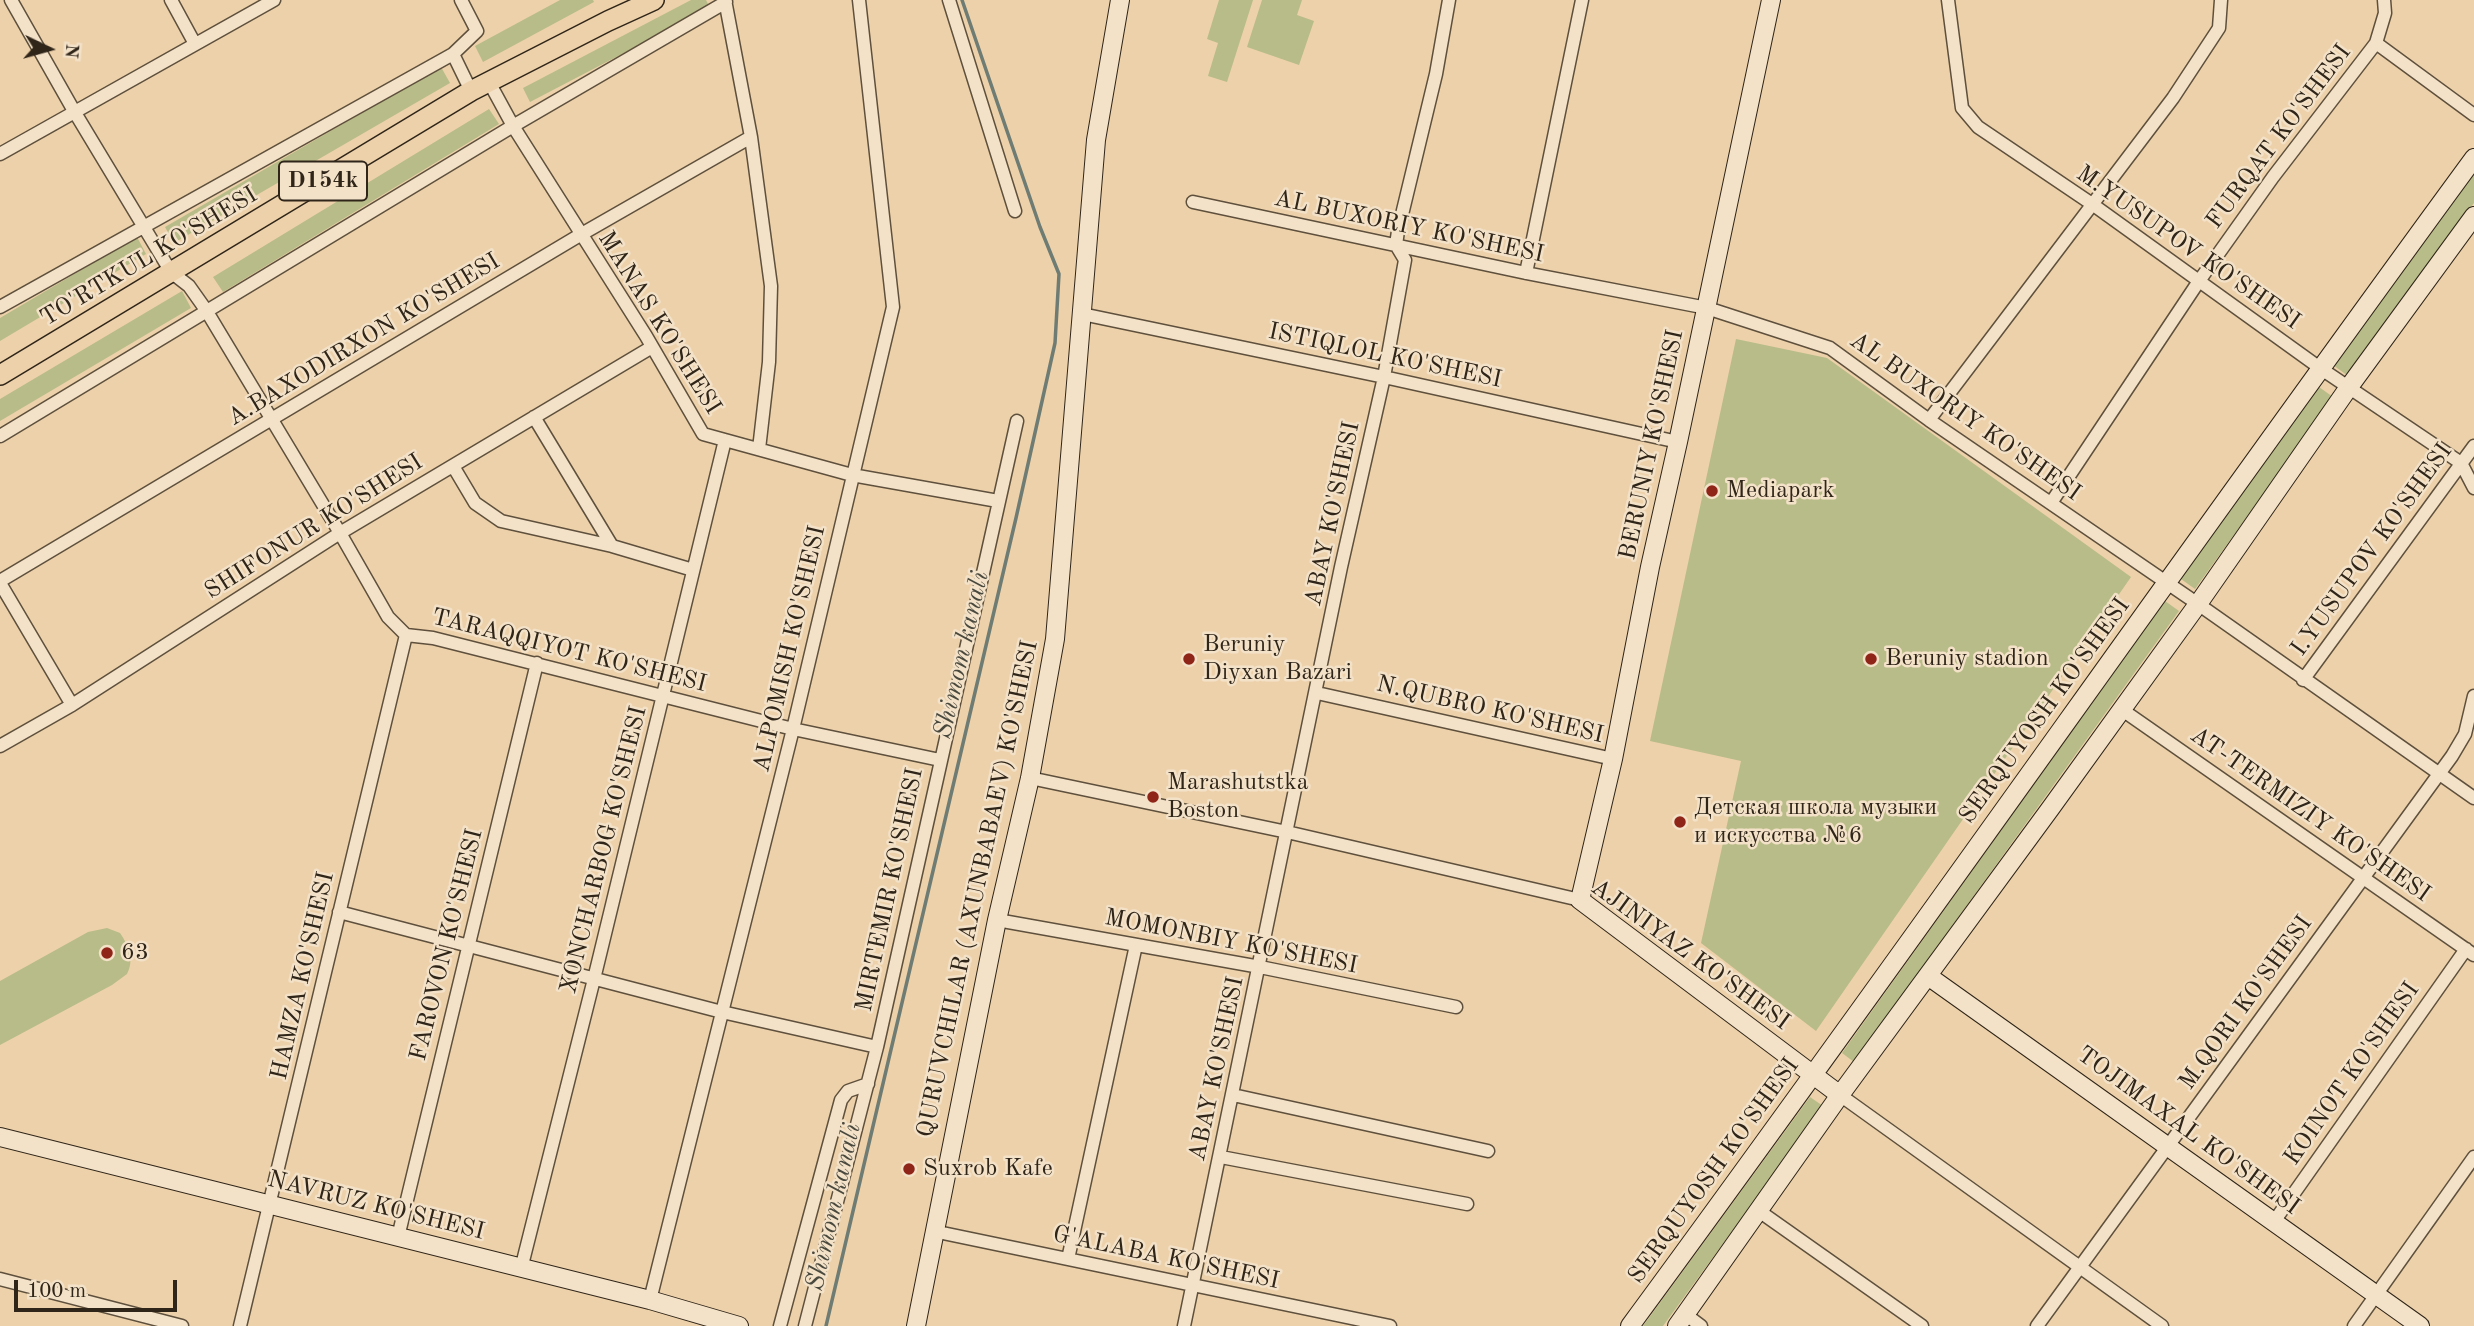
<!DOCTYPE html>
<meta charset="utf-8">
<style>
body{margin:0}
#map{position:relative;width:2474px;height:1326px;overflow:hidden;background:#edd1aa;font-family:"Old Standard TT",serif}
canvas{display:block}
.north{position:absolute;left:14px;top:14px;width:70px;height:70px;-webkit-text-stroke:5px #f3e1c8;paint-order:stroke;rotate:95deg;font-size:19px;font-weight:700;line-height:28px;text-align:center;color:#2f2518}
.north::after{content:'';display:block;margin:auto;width:24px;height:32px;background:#2f2518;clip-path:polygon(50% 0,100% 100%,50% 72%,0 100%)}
.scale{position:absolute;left:14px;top:1280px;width:163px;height:32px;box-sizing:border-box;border:4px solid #2f2518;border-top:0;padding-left:9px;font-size:21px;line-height:24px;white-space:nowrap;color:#2f2518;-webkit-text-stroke:5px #f3e1c8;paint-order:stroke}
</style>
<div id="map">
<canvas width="2474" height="1326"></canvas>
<div class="north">N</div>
<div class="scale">100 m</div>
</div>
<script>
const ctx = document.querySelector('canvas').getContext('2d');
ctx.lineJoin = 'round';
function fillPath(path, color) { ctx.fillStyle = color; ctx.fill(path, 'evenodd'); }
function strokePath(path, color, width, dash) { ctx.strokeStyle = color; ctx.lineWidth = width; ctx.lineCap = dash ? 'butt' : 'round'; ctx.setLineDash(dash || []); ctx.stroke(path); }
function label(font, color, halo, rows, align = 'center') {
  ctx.font = font + ' "Old Standard TT",serif'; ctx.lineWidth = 5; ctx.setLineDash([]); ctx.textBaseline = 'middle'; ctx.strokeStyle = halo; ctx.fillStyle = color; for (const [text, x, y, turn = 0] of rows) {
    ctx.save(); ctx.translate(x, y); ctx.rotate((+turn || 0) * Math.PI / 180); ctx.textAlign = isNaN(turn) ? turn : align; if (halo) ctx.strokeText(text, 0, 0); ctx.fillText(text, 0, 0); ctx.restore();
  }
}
fillPath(new Path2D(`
 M560,0h33l1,2 -111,60 -8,-16z
 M691,0h15l4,8 -180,94 -7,-14z
 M1219,0h34l-26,82 -19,-6 10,-33 -11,-4z
 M1262,0h40l-5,15 17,6 -15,44 -52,-18z
 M441,67l9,16 -276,160 -9,-16z
 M489,109l10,15 -276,168 -10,-15z
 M2474,170v33l-126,173 -15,-11z
 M137,237l9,17 -146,87v-23z
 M182,291l9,17 -191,113v-22z
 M1736,339l91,19 304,219 -315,454 -115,-88 40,-182 -91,-20z
 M2319,387l14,10 -138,192 -14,-10z
 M2165,601l14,10 -325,451 -12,-9z
 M107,928l13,5c8,12 15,26 7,41l-15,11 -112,60v-64l88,-49z
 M1810,1097l13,9 -160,220h-20z`), '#b8bc88');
strokePath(new Path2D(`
 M826,1326l190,-808 39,-175 4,-69 -19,-47 -78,-227`), '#6f7c73', 3.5);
const street = new Path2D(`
 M11,0l63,111 97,161 18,14 17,24 134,223 48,84 18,18 27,3 360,91 147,31
 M171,0l24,44
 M461,0l16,31 -24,23 18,37
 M725,0l26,137 20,149 -2,76 -10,87
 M949,0l66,211
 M1948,0l14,108 16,19 114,77 228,164 141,95 13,25
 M2376,43l98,72
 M489,82l24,44 133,210 57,98 149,41 146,26
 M0,154l274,-154
 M1193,202l333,71 181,35 123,40 99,72 269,184 276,194
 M1526,273l56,-273
 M0,307l453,-253
 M1082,314l302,63 294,65
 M534,417l78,129
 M1929,420l244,-322 46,-70 2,-28
 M0,436l513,-310 213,-124
 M453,466l22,37 26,18 111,25 81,24
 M2051,503l148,-222 74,-104 103,-134 9,-30 -1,-13
 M0,581l580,-346 171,-98
 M0,583l72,122
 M2303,680l171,-234
 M1317,693l296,66
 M2121,709l353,246
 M0,746l72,-41 268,-172 312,-186
 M1030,778l257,54 293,68
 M339,912l383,100 155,35
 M997,920l263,47 196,40
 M1233,1095l255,56
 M1840,1095l322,231
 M1221,1157l246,47
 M1759,1211l163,115
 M2273,1223l193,-274
 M933,1231l457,95
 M398,1237l139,-574
 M1068,1259l68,-314
 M521,1269l73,-290 131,-539
 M0,1279l182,47
 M650,1300l143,-571 100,-422 -34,-307
 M1685,1314l16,12
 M240,1326l166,-691
 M780,1326l61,-226 7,-9 20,-7
 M805,1326l72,-279 140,-626
 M1184,1326l157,-759 43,-190 21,-117 -9,-15 2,-14 38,-157 13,-74
 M2037,1326l415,-570 13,-22 9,-38
 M2354,1326l120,-169`);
const secondary = new Path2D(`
 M1771,0l-93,442 -28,125 -37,192 -33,141 260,195
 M1928,976l492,350
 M0,1137l650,163 89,26
 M916,1326l81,-406 33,-142 25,-139 41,-499 24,-140
 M1630,1326c285,-387 560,-781 844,-1168
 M1677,1326l163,-231 210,-286 148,-205 151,-217 125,-171`);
const primary = new Path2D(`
 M0,375l471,-284 137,-70 46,-21`);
strokePath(street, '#5e503c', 15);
strokePath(secondary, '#2f2518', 20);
strokePath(primary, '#2f2518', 22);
strokePath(street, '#f3e1c8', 12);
strokePath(secondary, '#f3e1c8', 18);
strokePath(primary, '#edd1aa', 19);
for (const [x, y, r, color] of [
 [1712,491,7,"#8f2418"],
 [1189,659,7,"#8f2418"],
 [1871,659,7,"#8f2418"],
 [1153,797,7,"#8f2418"],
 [1680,822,7,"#8f2418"],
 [107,953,7,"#8f2418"],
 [909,1169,7,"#8f2418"]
]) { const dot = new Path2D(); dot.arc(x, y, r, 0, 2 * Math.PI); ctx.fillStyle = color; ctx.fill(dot); strokePath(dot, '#f3e1c8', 2.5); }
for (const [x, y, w] of [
 [323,181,88]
]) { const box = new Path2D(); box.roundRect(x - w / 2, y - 19.5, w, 39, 5); ctx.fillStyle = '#f3e1c8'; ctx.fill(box); strokePath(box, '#2f2518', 2); }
label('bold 23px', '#2f2518', null, [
 ["D154k",323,181]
]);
label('24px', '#2f2518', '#f3e1c8', [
 ["FURQAT KO'SHESI",2279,137,-53],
 ["AL BUXORIY KO'SHESI",1409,227,12],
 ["M.YUSUPOV KO'SHESI",2188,248,35],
 ["TO'RTKUL KO'SHESI",149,257,-31],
 ["MANAS KO'SHESI",659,323,58],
 ["A.BAXODIRXON KO'SHESI",364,340,-31],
 ["ISTIQLOL KO'SHESI",1385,356,12],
 ["AL BUXORIY KO'SHESI",1965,417,35],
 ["BERUNIY KO'SHESI",1652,445,-78],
 ["ABAY KO'SHESI",1333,514,-78],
 ["SHIFONUR KO'SHESI",314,527,-32],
 ["I.YUSUPOV KO'SHESI",2372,550,-54],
 ["ALPOMISH KO'SHESI",790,649,-77],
 ["TARAQQIYOT KO'SHESI",569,651,14],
 ["N.QUBRO KO'SHESI",1490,710,13],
 ["SERQUYOSH KO'SHESI",2045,711,-54],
 ["AT-TERMIZIY KO'SHESI",2310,815,35],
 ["XONCHARBOG KO'SHESI",604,850,-76],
 ["QURUVCHILAR (AXUNBABAEV) KO'SHESI",978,889,-78],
 ["MIRTEMIR KO'SHESI",890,890,-78],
 ["MOMONBIY KO'SHESI",1231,942,11],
 ["FAROVON KO'SHESI",447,945,-76],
 ["AJINIYAZ KO'SHESI",1690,955,36],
 ["HAMZA KO'SHESI",303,976,-77],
 ["M.QORI KO'SHESI",2246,1003,-54],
 ["ABAY KO'SHESI",1217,1069,-78],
 ["KOINOT KO'SHESI",2352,1074,-55],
 ["TOJIMAXAL KO'SHESI",2188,1131,36],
 ["SERQUYOSH KO'SHESI",1714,1171,-54],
 ["NAVRUZ KO'SHESI",376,1206,14],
 ["G'ALABA KO'SHESI",1166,1258,12]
]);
label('24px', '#2f2518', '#f3e1c8', [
 ["Mediapark",1726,491],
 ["Beruniy",1203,645],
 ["Diyxan Bazari",1203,673],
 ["Beruniy stadion",1885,659],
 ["Marashutstka",1167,783],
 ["Boston",1167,811],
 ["Детская школа музыки",1694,808],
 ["и искусства №6",1694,836],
 ["63",121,953],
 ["Suxrob Kafe",923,1169]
], 'left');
label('italic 26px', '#4a493e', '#f3e1c8', [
 ["Shimom kanali",962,655,-77],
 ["Shimom kanali",834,1207,-77]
]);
</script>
